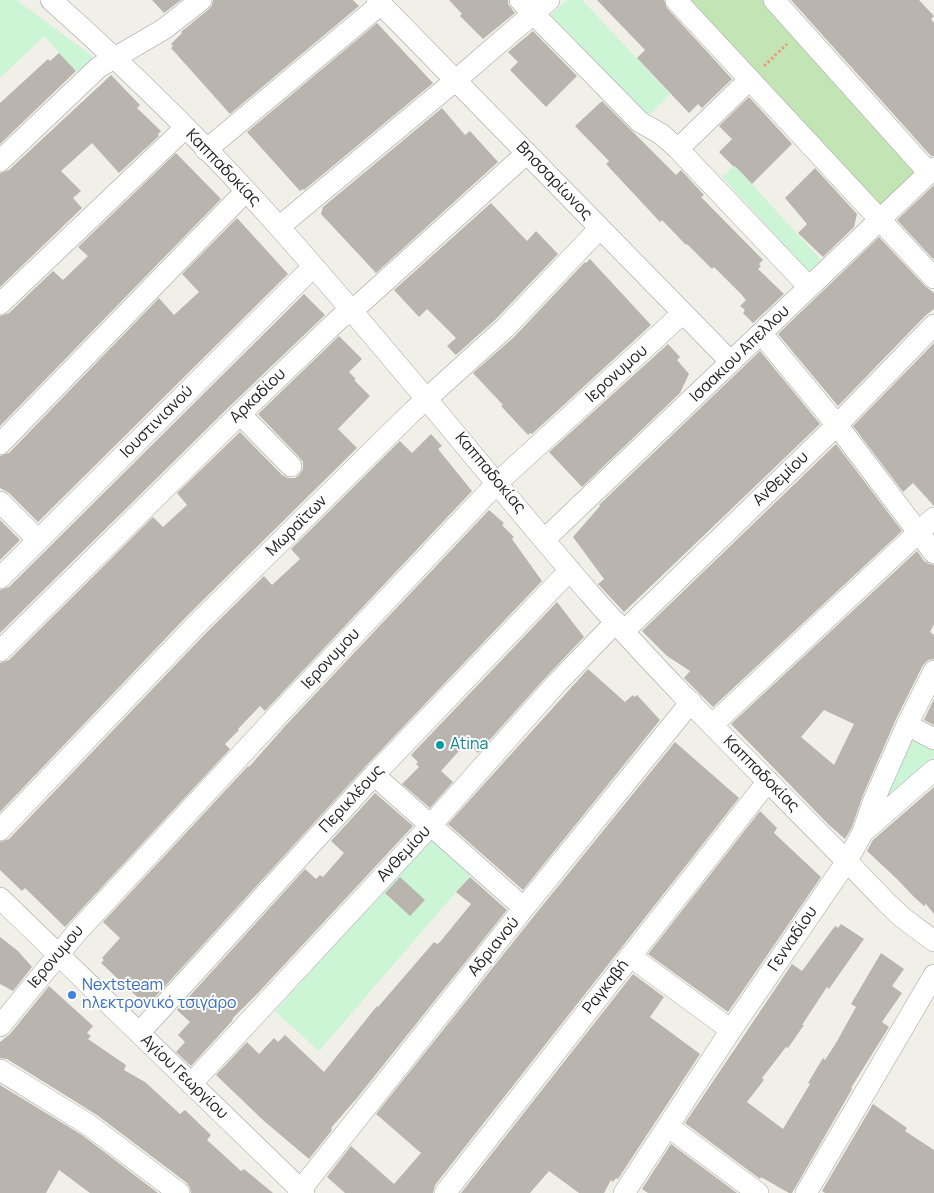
<!DOCTYPE html>
<meta charset="utf-8">
<style>
body{margin:0}
canvas{display:block;background:#f0efe8}
</style>
<canvas width="934" height="1193"></canvas>
<script>
const ctx = document.querySelector('canvas').getContext('2d');
ctx.lineJoin = 'round';
function fillPath(path, color) { ctx.fillStyle = color; ctx.fill(path, 'evenodd'); }
function strokePath(path, color, width, dash) { ctx.strokeStyle = color; ctx.lineWidth = width; ctx.lineCap = dash ? 'butt' : 'round'; ctx.setLineDash(dash || []); ctx.stroke(path); }
function label(font, color, halo, rows, align = 'center') {
  ctx.font = font + ' Manrope,sans-serif'; ctx.lineWidth = 4; ctx.setLineDash([]); ctx.textBaseline = 'middle'; ctx.strokeStyle = halo; ctx.fillStyle = color; for (const [text, x, y, turn = 0] of rows) {
    ctx.save(); ctx.translate(x, y); ctx.rotate((+turn || 0) * Math.PI / 180); ctx.textAlign = isNaN(turn) ? turn : align; if (halo) ctx.strokeText(text, 0, 0); ctx.fillText(text, 0, 0); ctx.restore();
  }
}
fillPath(new Path2D(`
 M683,0h82l154,169 -43,40z`), '#c3e4b4');
fillPath(new Path2D(`
 M0,0h16l76,56 -4,10 -8,6 -4,-1 -32,-35 -44,42z
 M567,0h15l88,94 -25,25 -95,-104z
 M735,166l86,94 -12,12 -87,-95z
 M911,734l23,11v12l-49,43z
 M433,836l40,36 -154,179 -44,-40z`), '#cbf5d5');
fillPath(new Path2D(`
 M152,0h29l-17,13z
 M213,0h140l6,6 -129,108 -59,-66 2,-2 -2,-2 11,-11 -1,-1 28,-23 3,-4z
 M449,0h59v4l7,9 -32,26 -23,-23 2,-2z
 M597,0h67l3,8 65,71 -30,29 -4,-4 -9,9 -52,-55 8,-8z
 M791,0h128l15,16 -3,3 3,4v133h-3z
 M377,23l56,60 -129,107 -1,-1 -3,2 -53,-59z
 M533,31l44,45 -31,31 -36,-37 8,-8 -10,-10z
 M59,53l17,18 -76,73v-41l48,-44 2,2z
 M111,75l29,30 -3,3 24,23 -3,3 1,2 -40,37 -27,-30 -31,28 20,20 -8,7 9,10 -82,79v-114l9,-3z
 M749,97l43,47 -40,40 -17,-18 -1,1 -15,-15 13,-13 -13,-13z
 M602,101l74,74 5,-5 23,25 -3,2 62,63 -4,4 2,2 -3,3 26,25 -31,29 -10,-10 2,-3 -5,-4 6,-6 -5,-6 -27,-27 -2,2 -25,-25 -1,1 -24,-25 -2,2 -54,-58 3,-3 -34,-35z
 M442,108l23,27 5,-4 28,31 -122,111 -55,-59 2,-7z
 M176,153l45,46 -221,227v-110l9,-3 44,-42 10,9 25,-24 -10,-9z
 M815,168l42,46 -3,13 -31,30 -25,-24 9,-9 -22,-26z
 M934,185v73l-1,1 -36,-39z
 M491,203l36,38 9,-10 22,23 -62,65 -40,36 -9,-9 9,-8 -29,-29 -8,8 -25,-27z
 M237,218l51,56 -250,248 -29,-29 -9,-5v-32l9,-3 150,-155 15,17 25,-23 -17,-18z
 M879,237l46,49 9,7v16l-9,7 -87,90 -60,-72z
 M590,259l61,66 -119,109 -2,-1 -2,2 -27,-29 2,-1 -30,-32 41,-36 71,-75 1,1z
 M304,294l21,21 -94,90 -231,228v-43l9,-3z
 M339,336l23,23 -13,13 7,7 -2,1 16,16 -32,33 19,19 -170,168 -187,196v-149l9,-3 144,-143 10,10 24,-22 -10,-12 63,-61 42,43 6,3h7l4,-3 4,-6v-7l-3,-4 -42,-44z
 M934,343v163l-21,-23 -10,9 -50,-66z
 M668,344l12,13 -3,3 12,14 -9,19 -98,94 -33,-35z
 M760,351l60,73 -196,188 -26,-28 6,-5 -31,-42 27,-31 -1,-1z
 M431,434l11,12 -4,3 34,42 -207,220 -5,-5 -22,23 1,1 -14,14 5,5 -165,178 -40,-39 -3,3 -22,-21v-28l9,-3 196,-205 59,-58 8,9 28,-26 -9,-10 109,-108 12,12z
 M836,444l66,87 -189,176 -29,-29 6,-7 -23,-15 -25,-25z
 M489,510l15,13 -2,2 12,12 -2,2 30,42 -177,186 -218,239 -46,-43 3,-3 -2,-2 18,-20 -17,-16 145,-156 1,1 37,-42z
 M0,520l20,20 -20,20z
 M917,551l7,10 5,3 5,1v59l-4,8 4,3v24l-6,1 -5,5 -27,54 -33,76 -11,32 -7,12 -17,-15 -97,-100zM824,710l30,14 -20,41 -33,-28z
 M557,602l27,35 -37,39 -69,77 -11,-11 -26,29 12,11 -23,26 -28,-24 17,-17 -3,-3 2,-2 -7,-7z
 M588,669l37,33 8,-7 1,2 3,-2 23,25 -137,170 -75,-66z
 M934,699v26l-10,-5z
 M675,742l64,56 -304,387 -2,8h-88l-18,-16 24,-31 43,38 27,-31 -45,-39 158,-198z
 M934,787v127l-8,-10 -2,2 -11,-10 -16,-17 -30,-28 6,-11z
 M375,793l38,33 -155,167 -25,25 -1,3 -41,45 -15,-14 9,-10 -7,-7 12,-13 -13,-12 128,-141 11,10 4,-4 3,2 21,-24 -13,-12z
 M760,811l17,17 -3,5 47,44 -93,135 -80,-58z
 M400,877l25,23 -15,16 -25,-23z
 M470,877l37,33 -150,188 -26,30 1,2 -23,29 -45,-38 -48,-46 31,-33 12,12 15,-16 4,4 7,-7 39,37 53,-66 1,1 56,-65 3,2 3,-2 31,-38 -15,-12z
 M841,924l23,15 -35,50 -2,-2 -25,38h2l-16,23 -2,-1 -24,31 2,2 -17,22 36,27 27,-45 -2,-1 15,-25 2,2 11,-17 20,-36 -5,-3 30,-51 23,16 -12,17 10,7 -20,29 7,5 -38,61 1,1 -60,104h-3l-28,-16 -1,2 -75,-56 107,-159 10,7 33,-45 3,2z
 M0,937l18,14 14,16 -19,24 -13,-7z
 M633,974l31,23 -14,20 50,37 -82,125 -2,-1 -3,4 -2,-2 -7,13h-25l-30,-22 -19,22h-69z
 M49,986l44,40 -6,7 4,3 -3,3 38,26 -2,5 21,12 35,32 5,-4 26,25 -4,5 34,31 3,-2 29,24h-82l-1,-5 -3,-5 -90,-68 -90,-56 -7,-1v-16l10,-8z
 M0,1085l82,50 76,58h-68l-31,-23 -13,23h-46z
 M873,1104l34,24 -2,3 29,19v43h-109l-3,-2z
 M671,1144l66,49h-89l-6,-4z`), '#b9b5ae');
const minor = new Path2D(`
 M51,0c80,71 157,147 228,227 107,120 207,246 312,368 93,107 198,205 296,308l16,15 31,23
 M377,0l354,362
 M520,0l120,122 21,12 17,15 131,138
 M676,0l258,278
 M774,0l155,173
 M678,149l71,-69
 M206,150l175,-146
 M0,161l99,-94 65,-38 37,-29
 M279,227l177,-147 93,-80
 M0,304l185,-176
 M761,333l76,92 97,128
 M240,414l51,52
 M0,444l246,-253
 M0,502l38,38
 M545,539l389,-371
 M0,578l313,-311
 M624,631l213,-206 97,-100
 M0,651l240,-237 100,-96 12,-7 175,-158
 M712,725l222,-207
 M907,725l27,14
 M374,775l150,133
 M0,830l196,-205 217,-214 92,-83 95,-100
 M863,832l71,-62
 M0,898l304,295
 M630,956l101,74
 M0,1026l77,-94 200,-216 220,-233 186,-170
 M139,1033l235,-258 196,-205
 M0,1070l89,55 90,68
 M191,1084l240,-259 125,-141 60,-62
 M669,1127l89,66
 M298,1193l226,-285 167,-206
 M445,1193l323,-412
 M624,1193l107,-163 116,-169 16,-29 11,-32 33,-75 27,-54
 M806,1193l128,-218`);
strokePath(minor, '#a2a2a2', 22);
strokePath(new Path2D(`
 M764,66l23,-22`), '#ec9b7d', 3, [2.5, 2.5]);
strokePath(minor, '#fff', 21);
for (const [x, y, r, color] of [
 [440,745,5,"#0f9aa8"],
 [72,995,5,"#3f7fe0"]
]) { const dot = new Path2D(); dot.arc(x, y, r, 0, 2 * Math.PI); ctx.fillStyle = color; ctx.fill(dot); strokePath(dot, '#fff', 2); }
label('16px', '#212121', '#fff', [
 ["Καππαδοκίας",223,168,46],
 ["Βησσαρίωνος",554,181,46],
 ["Ισαακιου Απελλου",740,354,-44],
 ["Ιερονυμου",617,374,-42],
 ["Αρκαδίου",258,396,-44],
 ["Ιουστινιανού",157,422,-45],
 ["Καππαδοκίας",490,473,50],
 ["Ανθεμίου",781,479,-44],
 ["Μωραϊτων",297,526,-45],
 ["Ιερονυμου",331,659,-47],
 ["Καππαδοκίας",761,774,45],
 ["Περικλέους",352,799,-47],
 ["Ανθεμίου",404,854,-47],
 ["Γενναδίου",793,939,-56],
 ["Αδριανού",494,947,-51],
 ["Ιερονυμου",56,957,-50],
 ["Ραγκαβή",606,987,-52],
 ["Αγίου Γεωργίου",184,1077,44]
]);
label('16px', '#0d838f', '#fff', [
 ["Atina",450,745]
], 'left');
label('16px', '#366cbe', '#fff', [
 ["Nextsteam",82,986],
 ["ηλεκτρονικό τσιγάρο",82,1004]
], 'left');
</script>
